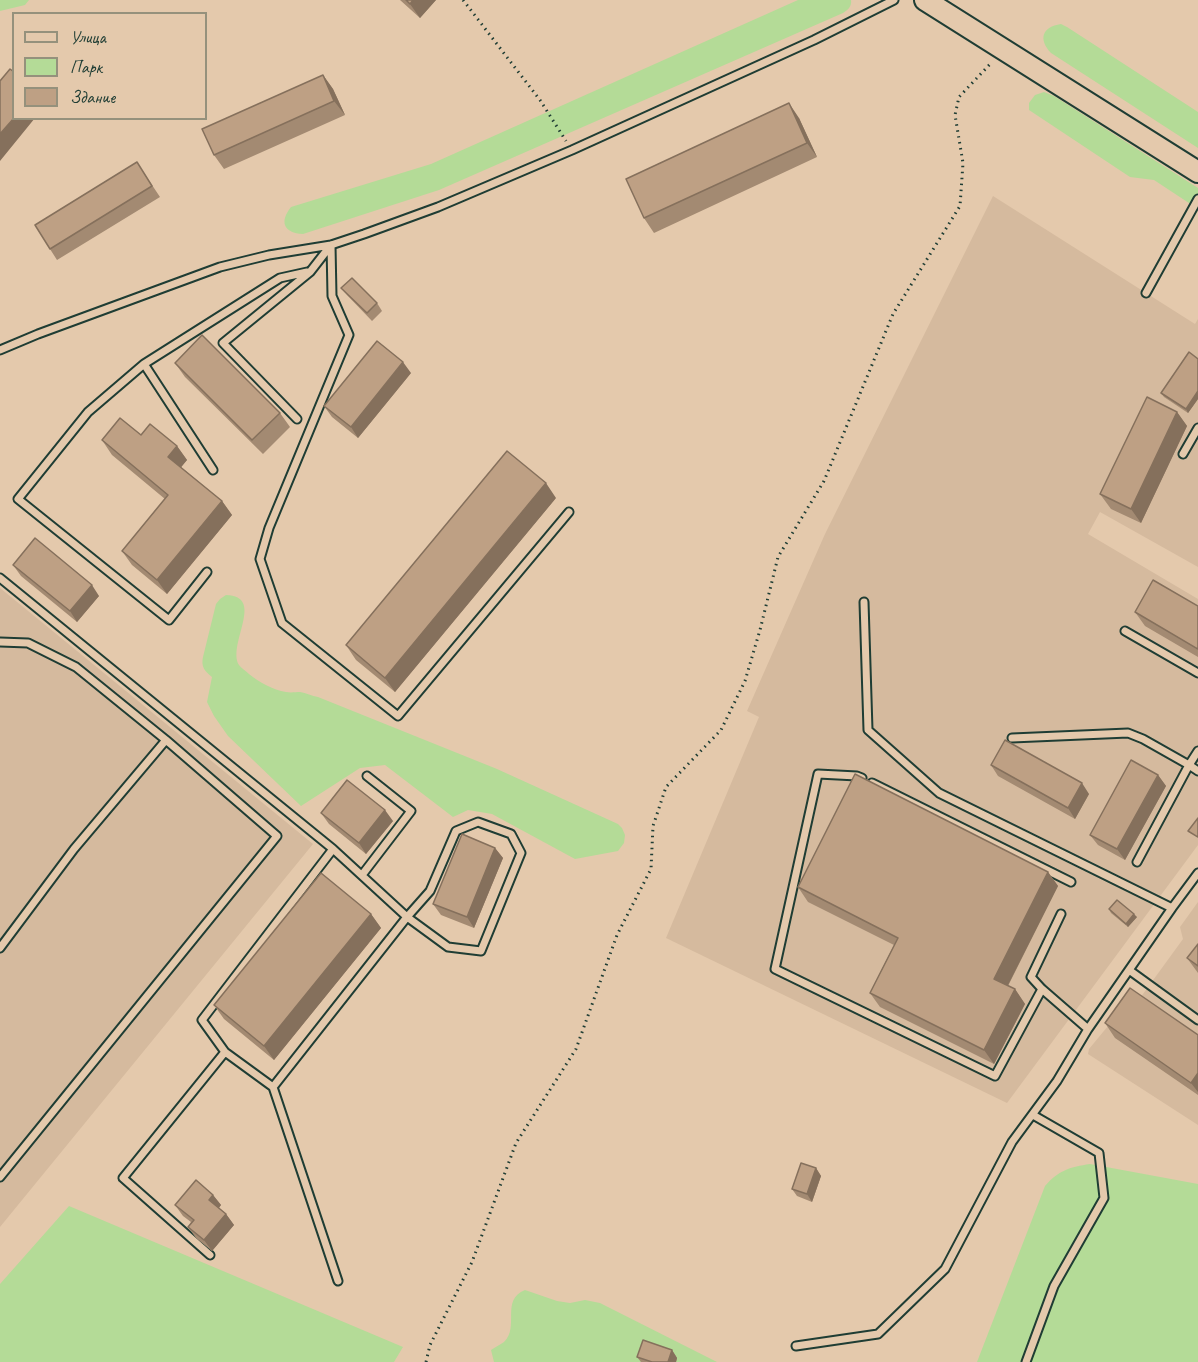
<!DOCTYPE html>
<meta charset="utf-8">
<style>
body{margin:0}
#map{position:relative;width:1198px;height:1362px;overflow:hidden;background:#e4c9ac;font-family:Caveat,sans-serif}
canvas{display:block}
.legend{position:absolute;left:12px;top:12px;width:195px;height:108px;box-sizing:border-box;background:#e4c9ac;border:2px solid #95917c;margin:0;padding:8px 10px;list-style:none;font-size:18px;color:#1f3d34}
.legend li{display:flex;align-items:center;gap:12px;height:30px}
.legend b{width:30px;border:2px solid #95917c}
</style>
<div id="map">
<canvas width="1198" height="1362"></canvas>
<ul class="legend">
<li><b style="height:8px;background:#e4c9ac"></b>Улица</li>
<li><b style="height:16px;background:#b4db97"></b>Парк</li>
<li><b style="height:16px;background:#bea084"></b>Здание</li>
</ul>
</div>
<script>
const ctx = document.querySelector('canvas').getContext('2d');
ctx.lineJoin = 'round';
function fillPath(path, color) { ctx.fillStyle = color; ctx.fill(path, 'evenodd'); }
function strokePath(path, color, width, dash) { ctx.strokeStyle = color; ctx.lineWidth = width; ctx.lineCap = dash ? 'butt' : 'round'; ctx.setLineDash(dash || []); ctx.stroke(path); }
fillPath(new Path2D(`
 M993,196l202,128 3,-5v248l-98,-55 -12,22 110,65v246l-191,258 -341,-165 93,-221 -12,-6 78,-177z
 M0,588l313,256 -313,383z
 M1198,902v223l-110,-71 1,-5 19,-23 11,1 64,-88 -3,-12z`), '#d5ba9e');
fillPath(new Path2D(`
 M0,0h29l-4,5 -25,6z
 M798,0h53c1,6 -3,10 -8,13l-404,177 -136,44c-19,-1 -24,-12 -12,-27l140,-43z
 M1061,24l6,3 131,85v36l-147,-95c-13,-14 -9,-26 10,-29z
 M1044,92l10,4 144,92v21l-44,-29 -24,-3 -101,-67v-7l6,-8z
 M226,595c40,1 1,49 13,70 2,3 7,6 10,9 10,8 24,16 37,18 5,1 10,0 14,0 6,1 12,4 18,5l179,72 121,55 4,4 3,7 -1,8 -6,8 -43,8 -83,-45 -24,-4 -15,7 -68,-52 -25,3 -59,38 -73,-70 -14,-20 -7,-14 5,-25c-8,-6 -11,-11 -9,-20l13,-53 4,-5z
 M1090,1164l108,20v178h-221l68,-176c14,-16 25,-19 45,-22z
 M69,1206l334,141 -9,15h-394v-78z
 M525,1290l32,11 13,2 15,-3 15,3 117,59h-223l-3,-12c4,-3 9,-5 13,-8 16,-15 -4,-42 21,-52z`), '#b4db97');
const lane = new Path2D(`
 M1146,293l52,-94
 M0,350l38,-16 182,-67 49,-12 62,-10 33,-11 74,-27 134,-57 242,-110 80,-40
 M144,364l-56,48 -70,87 151,121 38,-48
 M297,419l-74,-76 87,-71 21,-27 1,51 17,39 -80,193 -9,31 22,64 116,93 171,-204
 M1183,454l15,-26
 M213,470l-69,-106 136,-86 27,-6
 M0,578l333,271 -131,171 23,32 48,35 134,-170 23,-26 26,-60 22,-9 33,12 10,19 -40,98 -33,-4 -41,-30 -74,-68
 M864,602l4,128 71,63 233,115
 M1125,631l73,42
 M0,642l28,1 48,24 90,73 111,96 -277,341
 M1012,738l116,-5 15,6 46,26 -52,97
 M1198,751l-9,14 9,6
 M862,778l-5,-2 -39,-2 -43,195 220,107 47,-87
 M872,783l199,99
 M362,875l49,-64 -44,-35
 M1061,914l-30,63 11,12 46,40 84,-121 26,-35
 M0,948l74,-99 92,-109
 M1129,970l69,50
 M273,1087l65,194
 M210,1255l-87,-77 102,-126
 M796,1346l82,-12 67,-65 67,-127 45,-61 31,-52
 M1026,1362l28,-76 50,-88 -5,-45 -66,-38`);
const secondary = new Path2D(`
 M925,0l273,172`);
strokePath(lane, '#1f3d34', 11);
strokePath(secondary, '#1f3d34', 24);
strokePath(new Path2D(`
 M463,0l77,100 26,41
 M426,1362l4,-17 42,-83 44,-119 60,-94 41,-114 34,-66 2,-43 13,-39 55,-57 24,-49 15,-51 18,-73 46,-76 69,-167 67,-108 3,-43 -8,-48 4,-18 33,-35`), '#1f3d34', 3, [1.5, 4.5]);
strokePath(lane, '#e4c9ac', 7);
strokePath(secondary, '#e4c9ac', 20);
fillPath(new Path2D(`
 M400,0h36l-16,18z
 M323,75l10,14 12,26 -121,54 -10,-14z
 M799,118l18,39 -163,76 -10,-15z
 M144,173l16,24 -103,63 -7,-11z
 M341,288l36,15 5,8 -10,10 -25,-26z
 M1198,359v40l-10,14 -24,-16 -3,-4z
 M175,363l105,50 10,14 -27,27 -78,-77z
 M411,373l-53,65 -26,-21 -8,-11z
 M1177,412l10,14 -46,97 -30,-14 -11,-15z
 M141,435l36,11 10,14 -6,7 41,34 10,14 -65,79 -35,-29 -10,-14 43,-52 -53,-44 -10,-15z
 M556,498l-161,194 -39,-32 -10,-15z
 M13,565l86,31 -22,26 -56,-46z
 M1198,606v51l-53,-31 -10,-14z
 M991,765l98,29 -14,25 -77,-43z
 M1158,775l8,11 -41,74 -27,-15 -8,-10z
 M321,813l72,8 -27,33 -37,-30z
 M495,848l8,10 -29,70 -33,-13 -8,-11z
 M1048,872l10,14 -50,100 7,3 10,15 -31,60 -114,-57 -10,-14 24,-48 -86,-43 -10,-15z
 M1109,909l28,8 -9,10 -17,-14z
 M371,914l10,14 -107,132 -50,-41 -10,-14z
 M1198,944v29l-11,-15z
 M1105,1023l93,12v60l-83,-57z
 M816,1168l5,8 -9,26 -15,-6 -5,-7z
 M213,1195l8,10 -2,3 7,6 8,11 -22,26 -16,-13 -8,-11 3,-5 -8,-6 -8,-11z
 M672,1350l5,8 -1,4h-35l-4,-5z`), '#a38a72');
fillPath(new Path2D(`
 M413,0h23l-16,18 -10,-14z
 M323,75l10,14 12,26 -11,-14z
 M789,103l10,15 18,39 -10,-14z
 M14,118h21l-35,43v-27z
 M403,362l8,11 -53,65 -7,-11z
 M1198,391v8l-10,14 -2,-4z
 M1177,412l10,14 -46,97 -10,-14z
 M177,446l10,14 -9,11 -10,-14z
 M546,483l10,15 -161,194 -10,-14z
 M222,501l10,14 -65,79 -10,-14z
 M92,585l7,11 -22,26 -7,-11z
 M1158,775l8,11 -41,74 -8,-11z
 M1082,783l7,11 -14,25 -7,-11z
 M385,810l8,11 -27,33 -7,-11z
 M495,848l8,10 -29,70 -7,-11z
 M1048,872l10,14 -54,107 -10,-14z
 M371,914l10,14 -107,132 -10,-14z
 M1134,914l3,3 -9,10 -2,-3z
 M1015,989l10,15 -31,60 -10,-14z
 M1198,1073v19l-7,-9z
 M816,1168l5,8 -9,26 -5,-8z
 M213,1195l8,10 -4,5 -8,-10z
 M226,1214l8,11 -22,26 -8,-11z
 M672,1350l5,8 -1,4h-8z`), '#85705c');
const building = new Path2D(`
 M406,0h7l-3,4z
 M10,69l4,3v46l-14,16v-53z
 M323,75l11,26 -120,54 -12,-26z
 M789,103l18,40 -163,75 -18,-39z
 M137,162l15,24 -102,63 -15,-24z
 M352,278l25,25 -10,10 -26,-25z
 M202,335l78,78 -28,27 -77,-77z
 M377,341l26,21 -52,65 -27,-21z
 M1189,352l9,7v32l-12,18 -25,-16z
 M1147,397l30,15 -46,97 -31,-15z
 M120,418l21,17 9,-11 27,22 -9,11 54,44 -65,79 -35,-29 46,-56 -66,-55z
 M507,451l39,32 -161,195 -39,-33z
 M35,538l57,47 -22,26 -57,-46z
 M1153,580l45,26v43l-63,-37z
 M1005,740l77,43 -14,25 -77,-43z
 M1131,760l27,15 -41,74 -27,-14z
 M855,774l193,98 -54,107 21,10 -31,61 -114,-57 28,-55 -100,-51z
 M347,780l38,30 -26,33 -38,-30z
 M1198,818v19l-10,-6z
 M462,834l33,14 -28,69 -34,-13z
 M321,873l50,41 -107,132 -50,-41z
 M1117,900l17,14 -8,10 -17,-15z
 M1198,944v22l-11,-8z
 M1130,988l68,47v38l-7,10 -86,-60z
 M801,1163l15,5 -9,26 -15,-5z
 M196,1180l17,15 -4,5 17,14 -22,26 -16,-13 6,-7 -19,-15z
 M643,1340l29,10 -4,12h-16l-15,-5z`);
fillPath(building, '#bea084');
strokePath(building, '#85705c', 1.5);
</script>
